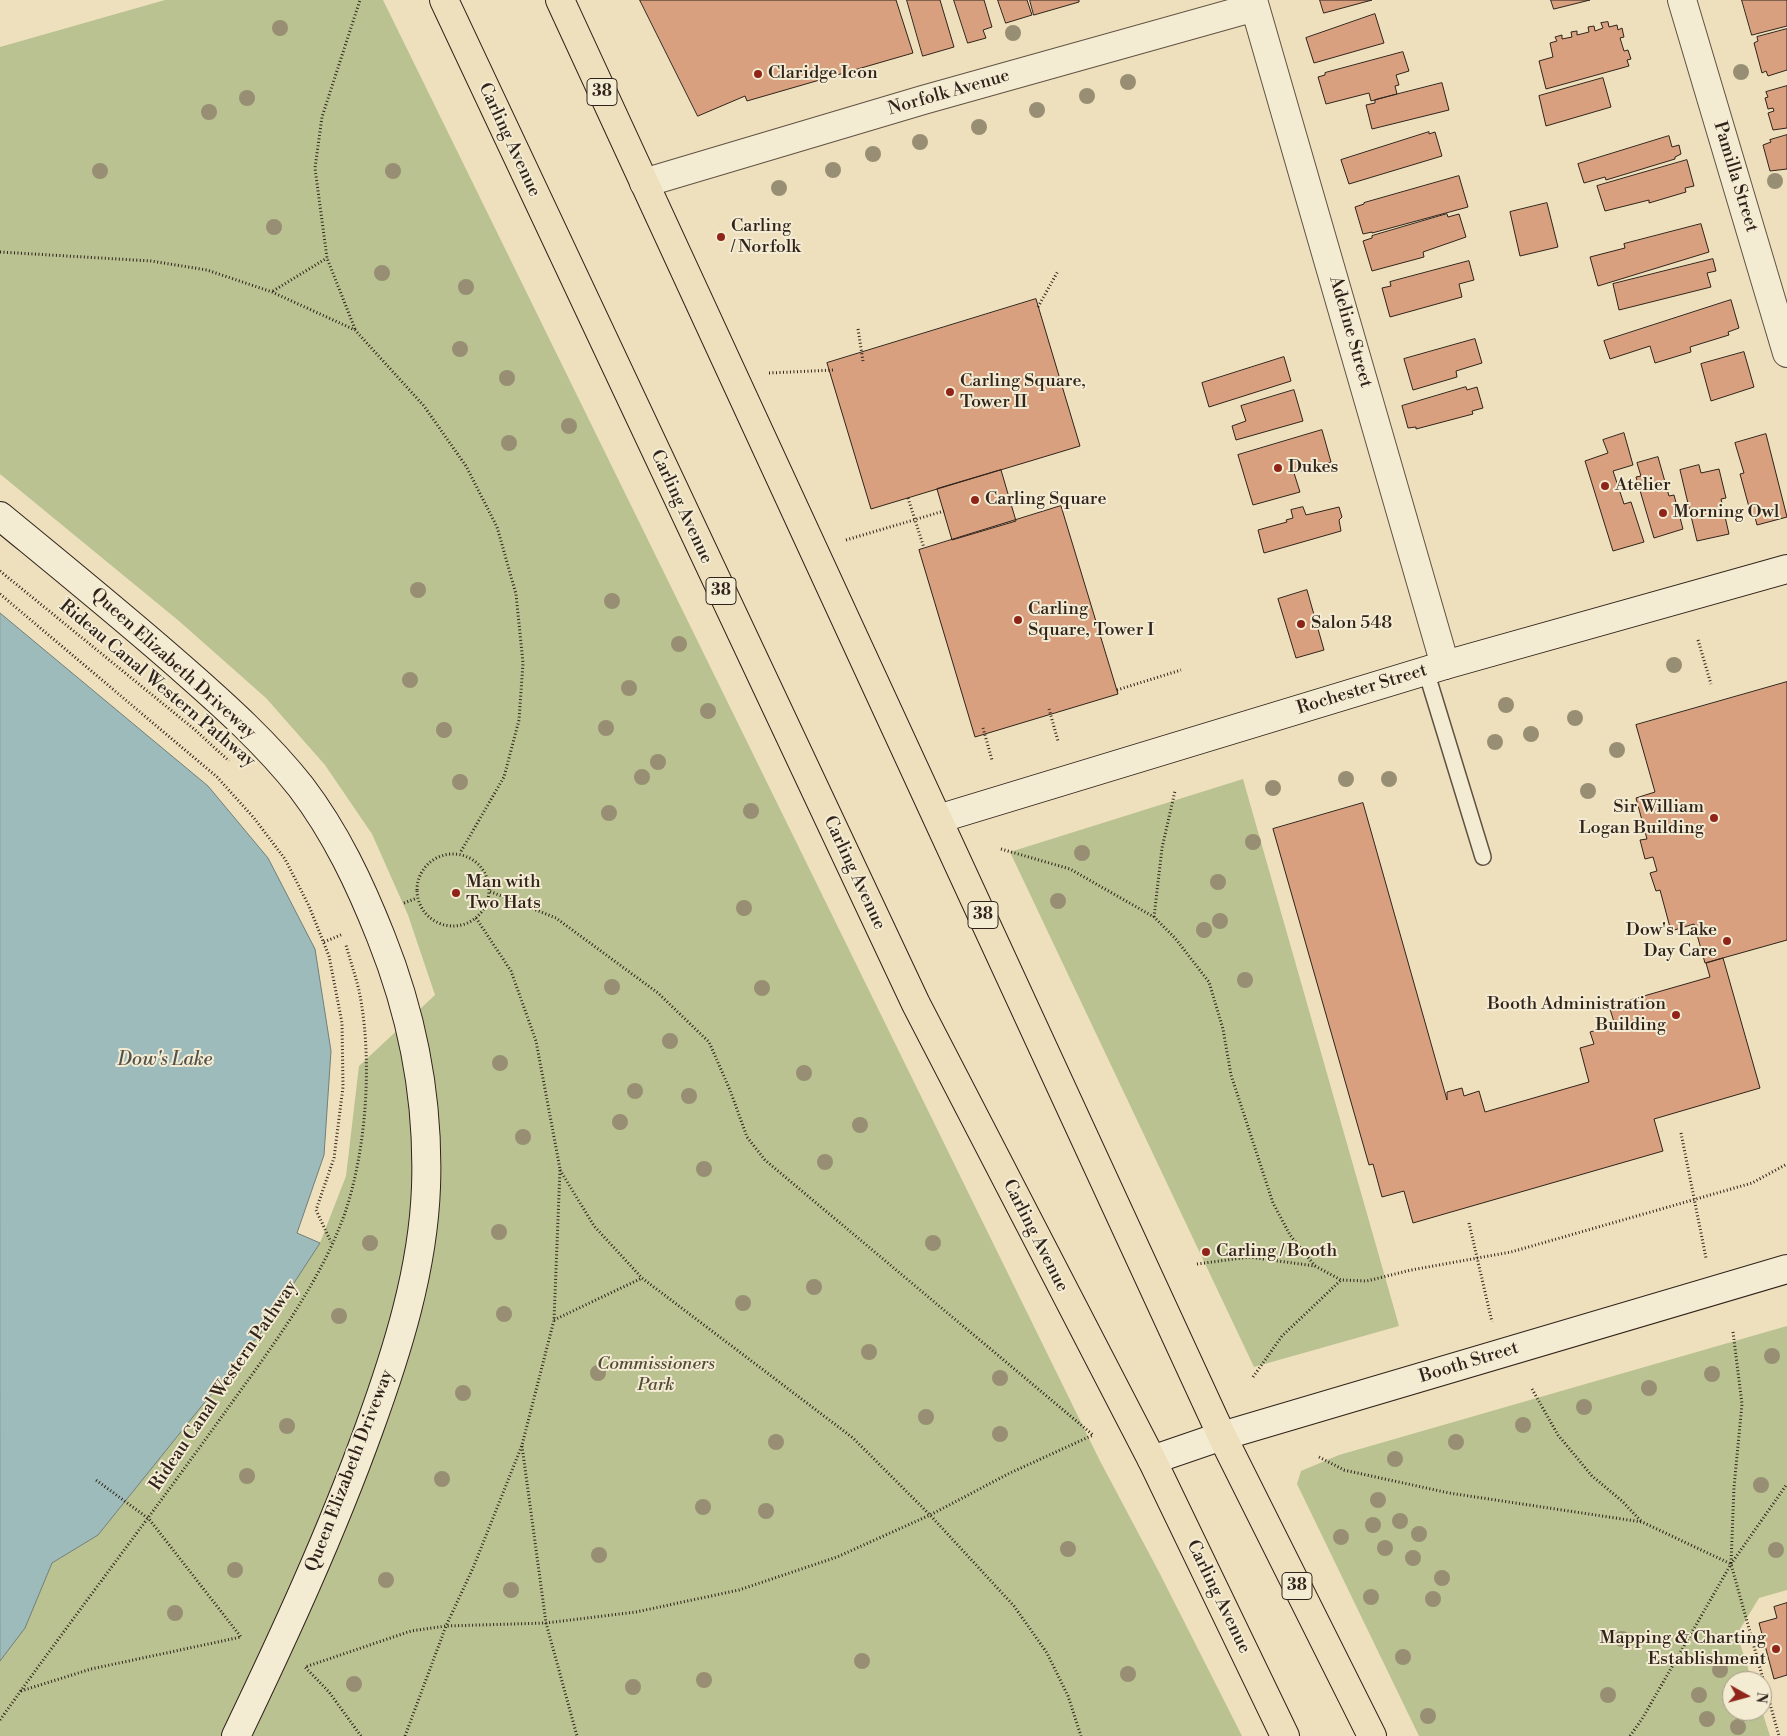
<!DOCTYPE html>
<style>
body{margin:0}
#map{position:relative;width:1787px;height:1736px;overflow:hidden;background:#eee0bc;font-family:"Libre Bodoni",serif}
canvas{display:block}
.north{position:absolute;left:1722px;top:1671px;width:50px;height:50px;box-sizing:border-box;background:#f4ebd3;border:1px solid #a69b89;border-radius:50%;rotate:97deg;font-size:14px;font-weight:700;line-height:20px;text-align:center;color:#30231b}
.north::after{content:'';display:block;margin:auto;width:18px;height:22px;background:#8f2418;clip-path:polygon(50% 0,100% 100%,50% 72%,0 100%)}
</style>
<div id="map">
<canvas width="1787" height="1736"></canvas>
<div class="north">N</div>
</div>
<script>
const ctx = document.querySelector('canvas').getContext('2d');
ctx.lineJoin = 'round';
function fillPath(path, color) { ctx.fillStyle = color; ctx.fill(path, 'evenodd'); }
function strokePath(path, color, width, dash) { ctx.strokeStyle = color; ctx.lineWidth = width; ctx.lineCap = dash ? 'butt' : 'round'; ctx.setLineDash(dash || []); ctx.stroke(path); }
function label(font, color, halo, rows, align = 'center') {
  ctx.font = font + ' "Libre Bodoni",serif'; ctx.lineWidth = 4; ctx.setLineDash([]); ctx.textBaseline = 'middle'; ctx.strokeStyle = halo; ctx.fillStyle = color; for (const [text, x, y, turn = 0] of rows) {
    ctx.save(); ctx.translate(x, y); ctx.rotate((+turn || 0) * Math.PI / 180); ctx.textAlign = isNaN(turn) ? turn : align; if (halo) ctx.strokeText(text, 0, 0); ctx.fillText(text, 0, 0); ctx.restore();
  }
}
fillPath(new Path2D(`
 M165,0h218l716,1459 61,115 82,162h-1242v-75l25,-33 27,-65 46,-28 168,-209 54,-83 26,-67 13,-110 76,-71 -27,-80 -36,-81 -47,-69 -59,-67 -87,-77 -179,-147v-427z
 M1243,779l156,547 -145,41 -244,-515z
 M1787,1326v264l-28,8 -22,36 15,47h-20v30h30l8,25h-351l-122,-252 4,-13 38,-16z`), '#b9c290');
const water = new Path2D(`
 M0,613l208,173 60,72 47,91 16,102 -7,104 -27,78 23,10 -54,83 -168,209 -46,28 -27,65 -25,33z`);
fillPath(water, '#9dbbba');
strokePath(water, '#717e7a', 1);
const building = new Path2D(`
 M640,0h256l17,53 -166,48 -2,-5 -47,20z
 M907,0h33l14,47 -31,9z
 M954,0h30l8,27 -9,3 3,8 -18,5z
 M998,0h29l5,15 -26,8z
 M1030,0h49v2l-45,13z
 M1320,0h52l-48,13z
 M1551,0h39l-36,9z
 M1742,0h45v26l-35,9z
 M1375,14l9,29 -70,20 -8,-25z
 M1608,22l1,5 8,-2 1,5 4,-2 2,9 -4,1 4,13 4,-1 3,9 -4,1 2,6 -83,23 -7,-28 14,-4 -3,-14 7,-2 -2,-4 7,-2v4l10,-2 -1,-5 6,-1v4l12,-3 -1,-5 6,-1 1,5 8,-3 -2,-5z
 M1787,29v41l-19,6 -2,-5 -4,2 -8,-30 4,-2 -1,-4z
 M1403,52l6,19 -13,4 3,10 -4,1 2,8 -26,7 -2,-8 -43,11 -8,-27 7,-2v-2z
 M1603,78l8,29 -65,19 -7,-30z
 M1442,83l7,27 -77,19 -6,-24 9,-2v-3z
 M1787,86v42l-14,2 -5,-17 6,-2 -1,-3 -5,1 -3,-11 3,-1 -2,-5z
 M1429,132v2l6,-2 7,24 -93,28 -8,-24z
 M1787,135v34l-17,2 -7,-26 8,-3 -1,-2z
 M1669,136l3,11 7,-2 2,9 -6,3v2l-69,21 -1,-3 -21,6 -6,-19z
 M1687,160l7,26 -9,2 1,4 -37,11v-3l-44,11 -8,-25z
 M1459,176l9,31 -96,26v-1l-9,2 -8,-27 9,-3v-1z
 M1547,203l11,44 -38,9 -10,-44z
 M1447,214l1,3 11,-3 7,23 -43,15 1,5 -52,14 -9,-30 9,-3v-2z
 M1701,224l8,28 -111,34 -8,-29 35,-9 -1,-4z
 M1713,259l3,12 -9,2 4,14 -92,23 -6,-26z
 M1469,261l5,19 -15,4 3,13 -72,20 -8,-29 9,-2 -1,-4z
 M1036,299l44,147 -209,63 -44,-146z
 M1731,300l8,28 -11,4 1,3 -39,12 1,5 -36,11 -5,-17 -40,13 -6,-18z
 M1475,339l7,24 -26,8 1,6 -44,13 -9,-31z
 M1744,352l10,35 -43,14 -10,-37z
 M1284,357l7,24 -82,26 -7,-24z
 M1466,387l1,3 10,-3 6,21 -11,3 1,3 -57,15v-2l-8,1 -6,-22z
 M1294,390l9,31 -67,19 -4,-14 14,-5 -5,-15z
 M1322,430l9,32 -37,11 6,19 -47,13 -15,-50z
 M1624,433l9,32 -20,6 11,33 7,-2 13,40 -31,9 -28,-90 23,-8 -5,-13z
 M1766,434l21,83 -30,8 -2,-8 -3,1 -12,-44 4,-1 -9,-30z
 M1658,457l11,39 5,-1 9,34 -29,9 -18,-61 5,-1 -4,-13z
 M1699,465l2,8 18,-4 7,29 -5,1 8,35 -32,7 -17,-71z
 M1001,470l15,51 -64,19 -15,-51z
 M1061,506l57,188 -143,43 -56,-187z
 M1303,507l3,8 33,-8 3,10 -3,3 2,11 -77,22 -6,-23 29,-8 -1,-2 7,-2 -2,-8z
 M1307,590l17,60 -28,8 -18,-59z
 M1787,682v258l-82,23 -11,-39 -23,7 -11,-41 -4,1 -6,-18 7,-2 -4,-14 -8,2 -5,-19 7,-1 -11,-41 19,-6 -19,-67z
 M1363,803l84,297v-8l15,-4 2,8 15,-5 6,21 104,-30 -9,-34 14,-4 -4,-12 25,-7 -6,-19 101,-29 -4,-14 17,-5 37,130 -106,31 9,32 -250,72 -9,-32 -22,6 -9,-33 -4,1 -96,-336z
 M1787,1603v72l-13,4 -15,-56 18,-5 -3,-11z`);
fillPath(building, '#d8a07e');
strokePath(building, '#30231b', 1);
const lane = new Path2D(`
 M1426,671l57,186`);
const street = new Path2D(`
 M1253,0l192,665
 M1682,0l105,353
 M644,183l279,-83 332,-93`);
const secondary = new Path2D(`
 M0,516c62,51 125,102 185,155 41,36 82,73 116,116 35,46 59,97 80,150 32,80 48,164 45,250 -3,83 -29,165 -57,242 -38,105 -85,207 -133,307
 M938,819l507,-154 342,-96
 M1152,1460l70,-24 565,-167`);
const primary = new Path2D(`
 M444,0l472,1004 236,456 133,276
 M560,0l662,1436 150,300`);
strokePath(lane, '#605243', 18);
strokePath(street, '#605243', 30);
strokePath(secondary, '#30231b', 30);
strokePath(primary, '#30231b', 30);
strokePath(new Path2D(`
 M0,252l151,9 56,9 65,22 83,38 69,76 42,60 31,61 19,67 7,69 -4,57 -15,57 -44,76
 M273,291l54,-33
 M1038,307l20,-36
 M355,329l-28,-71 -12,-90 7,-51 38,-117
 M858,329l5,32
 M769,373l65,-3
 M908,498l16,50
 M846,540l98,-29
 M0,571l194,158 35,32
 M0,594l217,183 37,41 31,41 24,47 20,50 13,67 1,64 -9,71 -18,52 15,32
 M1698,640l13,44
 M1117,690l64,-20
 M1049,709l9,32
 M983,728l9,32
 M1001,849l69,20 84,48 21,21 34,44 14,47 8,46 42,128 17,32 25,31
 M417 890a36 36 0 1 1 72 0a36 36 0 1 1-72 0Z
 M404,903l13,-5
 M1154,917l8,-69 13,-57
 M324,942l19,-8
 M1681,1133l25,125
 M560,1170l34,56 48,52 211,160 77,77 84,91 33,47 21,43 13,40
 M1469,1223l23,99
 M1197,1264l52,-7 66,9 26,14 26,1 44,-11 100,-18 241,-69 35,-19
 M554,1320l88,-42
 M1733,1332l9,72 -8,83 -3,77 48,172
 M1253,1377l29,-41 59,-56
 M1532,1389l26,46 34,41 30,25 19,20
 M522,1446l24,177 31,113
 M1319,1457l25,13 105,23 193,29 89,42
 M21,1691l70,-22 150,-32 -92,-118 -53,-39
 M0,1720c73,-103 150,-203 223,-305 45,-63 96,-129 122,-202 21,-63 27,-147 16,-212 -3,-19 -10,-37 -15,-56
 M361,1736l-32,-44 -24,-25 106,-36 35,-5 100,-3 90,-11 103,-22 98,-33 93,-42 80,-42 83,-38 -328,-275 -18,-23 -17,-47 -21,-48 -51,-49 -102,-75 -67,-27
 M405,1736l41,-110 27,-58 49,-123 32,-125 6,-151 -24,-128 -25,-70 -35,-53
 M1630,1736l12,-17 89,-155 56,-80`), '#30231b', 3, [1, 2.5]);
strokePath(lane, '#f4ebd3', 15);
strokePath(street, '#f4ebd3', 28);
strokePath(secondary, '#f4ebd3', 28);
strokePath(primary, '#eee0bc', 28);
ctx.fillStyle = '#988e73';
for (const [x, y] of [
 [280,28],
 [1013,33],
 [1741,72],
 [1128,82],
 [1087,96],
 [247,98],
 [1037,110],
 [209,112],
 [979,127],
 [920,142],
 [873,154],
 [833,170],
 [100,171],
 [393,171],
 [1775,181],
 [779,188],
 [274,227],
 [382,273],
 [466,287],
 [460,349],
 [507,378],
 [569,426],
 [509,443],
 [418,590],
 [612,601],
 [679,644],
 [1674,665],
 [410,680],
 [629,688],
 [1506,705],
 [708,711],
 [1575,718],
 [606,728],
 [444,730],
 [1531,734],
 [1495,742],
 [1617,750],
 [658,762],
 [642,777],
 [1346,779],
 [1389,779],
 [460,782],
 [1273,788],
 [1588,791],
 [751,811],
 [609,813],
 [1253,842],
 [1082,853],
 [1218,882],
 [1058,901],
 [744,908],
 [1220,921],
 [1204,930],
 [1245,980],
 [612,987],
 [762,988],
 [670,1041],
 [500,1063],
 [804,1073],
 [635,1091],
 [689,1096],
 [620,1122],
 [860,1125],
 [523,1137],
 [825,1162],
 [704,1169],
 [499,1232],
 [370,1243],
 [933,1243],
 [814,1287],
 [743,1303],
 [504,1314],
 [339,1316],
 [869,1352],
 [1772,1356],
 [598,1373],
 [1712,1374],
 [1000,1378],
 [1649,1388],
 [463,1393],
 [1584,1407],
 [926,1417],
 [1523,1425],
 [287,1426],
 [1000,1434],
 [776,1442],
 [1456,1442],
 [1395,1459],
 [247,1476],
 [442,1479],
 [1761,1485],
 [1378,1500],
 [703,1507],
 [766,1511],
 [1400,1521],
 [1373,1525],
 [1419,1534],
 [1341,1537],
 [1385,1548],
 [1068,1549],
 [1776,1550],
 [599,1555],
 [1413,1558],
 [235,1570],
 [1442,1578],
 [386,1580],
 [511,1590],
 [1371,1597],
 [1433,1599],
 [175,1613],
 [1622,1639],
 [1403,1657],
 [862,1661],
 [1720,1670],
 [1128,1674],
 [704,1680],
 [354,1684],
 [633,1687],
 [1608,1695],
 [1699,1695],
 [1428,1716],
 [1707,1719],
 [1738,1727]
]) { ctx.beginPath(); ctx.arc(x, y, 8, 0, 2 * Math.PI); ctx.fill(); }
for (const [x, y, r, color] of [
 [758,74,5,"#8f2418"],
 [721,237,5,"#8f2418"],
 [950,392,5,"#8f2418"],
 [1278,468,5,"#8f2418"],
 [1605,486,5,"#8f2418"],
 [975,500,5,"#8f2418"],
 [1663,513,5,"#8f2418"],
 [1018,620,5,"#8f2418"],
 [1301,624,5,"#8f2418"],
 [1714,818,5,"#8f2418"],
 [456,893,5,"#8f2418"],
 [1727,941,5,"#8f2418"],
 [1676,1015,5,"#8f2418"],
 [1206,1252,5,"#8f2418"],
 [1776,1649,5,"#8f2418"]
]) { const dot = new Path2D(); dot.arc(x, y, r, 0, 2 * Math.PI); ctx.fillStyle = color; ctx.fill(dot); strokePath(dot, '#f4ebd3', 2); }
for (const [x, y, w] of [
 [602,92,30],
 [721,591,30],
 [983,915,30],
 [1297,1586,30]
]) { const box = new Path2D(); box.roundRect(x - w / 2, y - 13.5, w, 27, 4); ctx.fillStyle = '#f4ebd3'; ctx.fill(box); strokePath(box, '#30231b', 1); }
label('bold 16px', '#30231b', null, [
 ["38",602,92],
 ["38",721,591],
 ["38",983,915],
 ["38",1297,1586]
]);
label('18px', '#30231b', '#f4ebd3', [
 ["Claridge Icon",768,74],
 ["Carling",731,227],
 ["/ Norfolk",731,248],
 ["Carling Square,",960,382],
 ["Tower II",960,403],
 ["Dukes",1288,468],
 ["Atelier",1615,486],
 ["Carling Square",985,500],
 ["Morning Owl",1673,513],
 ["Carling",1028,610],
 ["Square, Tower I",1028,631],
 ["Salon 548",1311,624],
 ["Sir William",1704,808,"right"],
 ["Logan Building",1704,829,"right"],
 ["Man with",466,883],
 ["Two Hats",466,904],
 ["Dow's Lake",1717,931,"right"],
 ["Day Care",1717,952,"right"],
 ["Booth Administration",1666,1005,"right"],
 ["Building",1666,1026,"right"],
 ["Carling / Booth",1216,1252],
 ["Mapping & Charting",1766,1639,"right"],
 ["Establishment",1766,1660,"right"]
], 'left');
label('18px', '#30231b', '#f4ebd3', [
 ["Norfolk Avenue",949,93,-16],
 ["Carling Avenue",509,140,65],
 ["Pamilla Street",1735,177,73],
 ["Adeline Street",1350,332,74],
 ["Carling Avenue",681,507,65],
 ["Queen Elizabeth Driveway",173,664,42],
 ["Rideau Canal Western Pathway",157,684,40],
 ["Rochester Street",1362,690,-17],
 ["Carling Avenue",854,873,65],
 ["Carling Avenue",1035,1236,63],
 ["Booth Street",1469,1363,-17],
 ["Rideau Canal Western Pathway",224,1386,-56],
 ["Queen Elizabeth Driveway",350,1471,-69],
 ["Carling Avenue",1218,1597,64]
]);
label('italic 18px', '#524b38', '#f4ebd3', [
 ["Commissioners",656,1365],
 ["Park",656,1386]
]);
label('italic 19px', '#51514b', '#f4ebd3', [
 ["Dow's Lake",165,1060]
]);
</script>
